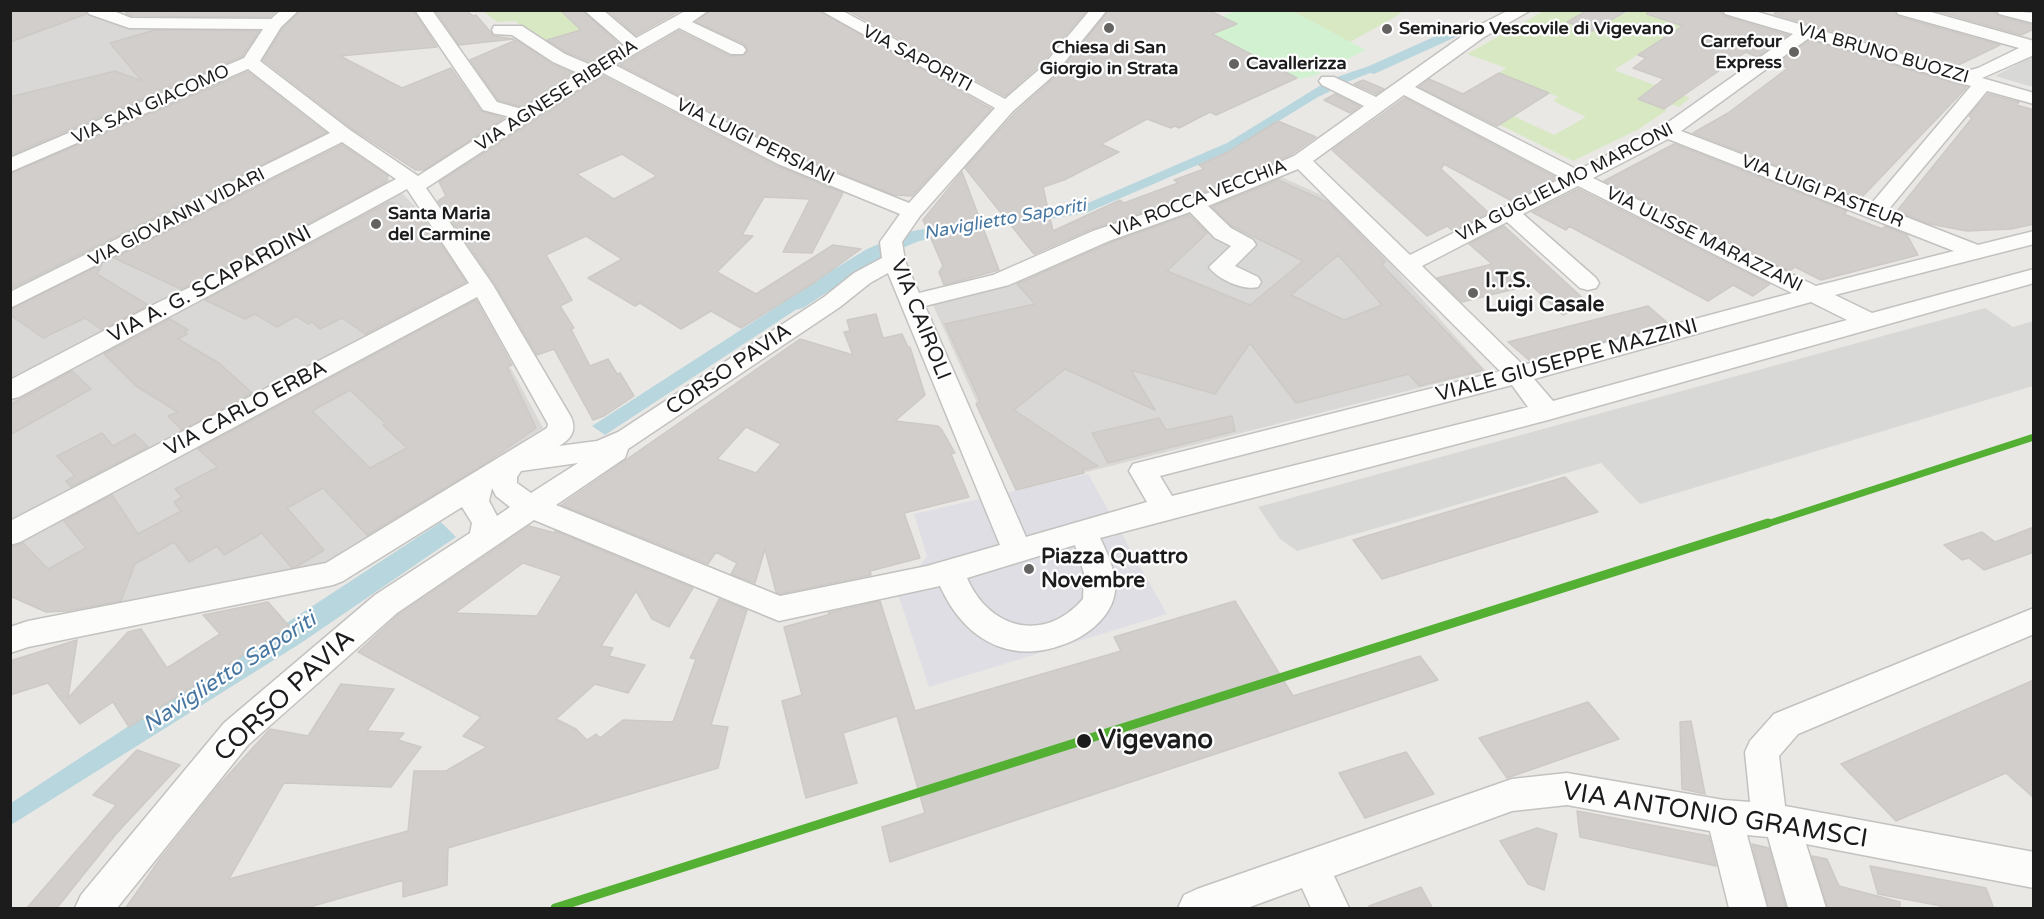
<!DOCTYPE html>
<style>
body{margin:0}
#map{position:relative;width:2044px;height:919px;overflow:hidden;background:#eae8e5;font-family:"Varela Round",sans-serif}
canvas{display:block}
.frame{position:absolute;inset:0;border:12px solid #1c1c1c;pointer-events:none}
</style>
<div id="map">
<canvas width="2044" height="919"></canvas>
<div class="frame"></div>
</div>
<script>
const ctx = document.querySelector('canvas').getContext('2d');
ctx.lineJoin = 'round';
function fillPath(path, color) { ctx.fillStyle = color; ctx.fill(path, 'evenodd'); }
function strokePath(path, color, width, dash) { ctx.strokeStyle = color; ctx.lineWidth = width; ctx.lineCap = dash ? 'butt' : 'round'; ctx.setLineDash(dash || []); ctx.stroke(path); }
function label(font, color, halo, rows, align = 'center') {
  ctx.font = font + ' "Varela Round",sans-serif'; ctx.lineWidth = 4.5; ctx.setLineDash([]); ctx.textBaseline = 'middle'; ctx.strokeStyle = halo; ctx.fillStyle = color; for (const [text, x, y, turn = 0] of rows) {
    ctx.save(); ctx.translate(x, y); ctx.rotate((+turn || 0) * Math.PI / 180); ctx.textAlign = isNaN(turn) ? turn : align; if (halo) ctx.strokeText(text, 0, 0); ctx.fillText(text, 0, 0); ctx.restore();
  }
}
fillPath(new Path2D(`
 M11,11h73l43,14 102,3 14,3 18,9 -13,16 -237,104z
 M245,72l36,24 14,14 38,26 55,42 32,34 47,75 76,141 -155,100 -63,34 -39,10 -215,39h-25l-35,-15v-423z
 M1279,176l56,25 151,170 -470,119 -83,-185 80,-23 90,-42z`), '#d9d8d6');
fillPath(new Path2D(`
 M2033,56v31l-38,-11z
 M1234,232l52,25 -45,38 -54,-23z
 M1985,308l28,19 20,-6v65l-393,118 -39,-41 -304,88 -17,-12 -22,-32z`), '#d8d8d6');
fillPath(new Path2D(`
 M483,11h77l21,19 -40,12 -26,-21 -18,1z
 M1397,11l5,2 -52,29 -58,-31z
 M1544,11h44l-20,11 24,9c35,-20 39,-26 79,-12l-2,2 14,5 -69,44 76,28 -11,9 -35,-13 -5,5 28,11 -28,19 -66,32 -115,-57 45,7 51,24 32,-18 -33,-16 5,-4 -59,-24 7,-5 -39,-14z`), '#d7e8c3');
fillPath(new Path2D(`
 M1236,11h56l74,39 -50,25 -16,4 -104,-53z`), '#d2f1d1');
fillPath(new Path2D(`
 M1088,474l79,140 -238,73 -31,-93 29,-38 -13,-42z`), '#dfdee4');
fillPath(new Path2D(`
 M1456,27l13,4 -95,43 -4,-1 -28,11 -11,-5 38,-13z
 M1326,82l9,7 -17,8 -90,55 -142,61 -172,28 -1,-8 175,-30 139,-60z
 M873,248l1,9 -33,24 -12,-4z
 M815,282l14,6 -224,147 -13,-9z
 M441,522l15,15 -155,106 -290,182v-22z`), '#b8d6de');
fillPath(new Path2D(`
 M947,225l7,2 3,4 -3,4 -35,6 -38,16 -78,51 -8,2 -8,-2 -3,-5 3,-5 80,-49 40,-17z`), '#b8d6de');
const building = new Path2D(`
 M10,10h75l1,4 -76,28z
 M126,10h151l-7,7 -138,-1 -6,-2z
 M301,10h112l24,37 -97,9 62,32 49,-20 30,43 23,7 -80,52h-8l-65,-42 -88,-68 20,-32z
 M435,10h31l7,6 3,-1 18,21 20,3 -55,6z
 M560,10h22l38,35 -29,17 -25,-10 -19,-12 34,-10z
 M607,10h74l-45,25z
 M711,10h107l173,99 -79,87 -18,-1 -101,-41 -173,-89 59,-34 51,25 15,-1 3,-5 -4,-6 -48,-22z
 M847,10h240l-47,55 -35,31z
 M1109,10h99l29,14 -25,10 85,44 -81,37 -6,-3 -31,16 -4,-2 -4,2 -24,-9 -46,25 18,8 -55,28 -21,7 10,44 67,-31 4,3 54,-20 -4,-3 30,-11 -5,-4 29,-13 50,-31 38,16 -24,17 -85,37 -115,38 -58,25 -69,-86 50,-55 41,-37z
 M1588,10h40l-36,21 -25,-9z
 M1648,10h71l5,6 64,19 -31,22 -11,-5 -82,57 -26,-10 26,-20 -31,-11 13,-10 -8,-3 45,-29 -36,-12z
 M1778,10h116l3,6 103,29 -46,22 -180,-53z
 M1934,10h54l8,3 2,3 36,9v4l-13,6z
 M155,30l104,1 -17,25 -232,99v-58l105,-26 27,10 -32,-38z
 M516,40l36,24 21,9 -51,34 -24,-7 -28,-40z
 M1809,40l158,47 -106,111 -168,-65 35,-20 60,-45 -11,-4z
 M248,72l78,61 -316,156v-115z
 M1499,73l50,20 -52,33 -78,-39 10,-8 34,15z
 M603,76l174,90 66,27 -31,60 -29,-1 27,-53 -46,-2 -22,38 11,1 -36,36 39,22 77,-49 28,4 -46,33 -74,46 -30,-17 -30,18 -41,-26 -5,3 -47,-28 34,-19 -36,-23 -40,19 26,45 -12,6 14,22 -3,1 19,37 18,-7 9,15 3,-1 14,23 -30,20 -11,4 -39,-71 -17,6 -42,-71 -57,-83 8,-5 -7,-14zM622,154l35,22 -43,23 -37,-25z
 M1363,80l21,9 -8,5 -22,-10z
 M1335,94l25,12 -10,7 -26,-13z
 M1988,94l31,8 -2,3 17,5v114l-23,5 -44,2 -37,-7 -33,-13 75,-93 -3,-2z
 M1405,98l152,80 -45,23 -68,-37 -3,5 48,44 -36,18 -6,-5 -20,10 -95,-86z
 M1674,144l173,67 -3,3 38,15 3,-3 22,9 11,20 -97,25 -26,-13 -5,4 -186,-90z
 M342,145l46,31 -2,6 -161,86 -44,21 -67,-31z
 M962,172l37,98 -55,15 -5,-13 4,-6 -20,-46z
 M1278,180l51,23 56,58 -3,4 101,105 -64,16 -10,-12 -113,29 -46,-60 -35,51 -84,-24 24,40 -90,-41 -51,41 84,56 -16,4 2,3 -68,17 -40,-86 4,-3 -35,-77 90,-20 -18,-20 93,-41 79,-28 18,18 -40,38 83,34 53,-44 -71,-35 -20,-19zM1338,255l26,29 18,21 -38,15 -53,-25z
 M1578,189l192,95 -17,12 -20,-11 -25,16 -139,-75 -3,4 -34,-18z
 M389,202l28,11 2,-1 47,70 -101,52 -23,-16 -22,11 -8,-7 -4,2 -12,-8 -19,11 -22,-13 -10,5 -40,-19z
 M1504,226l82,75 -23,14 -32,-30 -69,17 -25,-24 55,-14 -23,-20z
 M102,264l-5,10 51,31 -46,25 -17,-12 -42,20 -33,-23v-5z
 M476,300l36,65 -5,2 29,61 -53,37 -116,70 -44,-47 -36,20 37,42 -28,17h-5l-29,-34 -38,22 -7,-9 -28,16 -15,-20 -39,22 -14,37 -54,10 -21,1 -36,-16v-48l13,-5 25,26 38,-21 -22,-27 48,-26 26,39 43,-23 -7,-9 8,-5 -7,-8 43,-22 -20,-18zM350,390l36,34 -3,1 24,23 -37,20 -58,-57z
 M1648,306l21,18 -139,37 -22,-19z
 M876,314l7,24 19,-4 6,13h2l15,48 -30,26 43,5 4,4 13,23 -4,1 18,43 -65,16 16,45 -50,13 1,4 -91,19 -4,-2 -11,-43 -10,34 -24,-9 6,-11 -21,-11 -8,12 -147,-59 239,-166 53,16 -9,-23 6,-1 -3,-11zM746,427l35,17 -25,29 -39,-14z
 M170,319l18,11 -4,2 3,2 -9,5 41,24 33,30 -70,37 -14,-14 10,-4 -42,-26 -32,-32z
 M72,371l19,18 -81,46v-30z
 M1232,416l3,15 -127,32 -16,-30 67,-15 7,12z
 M102,433l11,13 22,-12 13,13 -77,40 -5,-6 9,-5 -18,-20z
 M1565,477l33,35 -216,67 -29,-39z
 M529,526l26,7v-2l138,57 -24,39 -17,-8 -16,-28 -35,55 12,2 -4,8 36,9 -17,28 -33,-9 -39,35 20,10 11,11 9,-6 4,4 23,-18 50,2 23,-63 -6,-1 29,-59 28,11 -36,115 17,2 -10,41 -270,80 -1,37 -44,12v-17l-100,29h-178l35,-50 60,-75 50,-55 38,7 33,-52 53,5 -27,42 37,2 -6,7 23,7 -30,40 -107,-4 -55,96 179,-48 6,-60h32l41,-24 -24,-11 18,-19 -123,-65 40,-37zM523,563l39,13 -25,40 -82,-3z
 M2034,527v25l-50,18 -15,-12 -7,2 -18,-15 38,-13 13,10z
 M880,601l35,110 206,-60 -7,-14 121,-36 58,95 127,-40 18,24 -548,182 -8,-35 43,-14 -28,-97 -54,17 14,50 -51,15 -24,-97 20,-6 -18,-68 47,-13 -3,-1z
 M268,602l21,24 -160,101 -16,-25 -33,22 -32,-41 -38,12v-34l67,-21 -9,58 60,-66 13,-3 26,39 53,-34 -17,-19z
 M2034,680v118l-28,-25 -110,48 -55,-57z
 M1588,702l31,37 -112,39 -28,-40z
 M1691,721l14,73 -23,-5 -2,-67z
 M137,750l43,15 -64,69 -60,75h-30l90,-104 -23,-10z
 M1406,752l28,42 -69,24 -26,-45z
 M1577,811l132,25 7,30 -136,-29z
 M1537,828l20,6 -13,56 -16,-6 -28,-43z
 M1752,844l17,4 17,61h-17z
 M1812,856l15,3 12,27 61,16v7h-72z
 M1870,866l116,22 8,21h-52l-1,-3 -63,-12z
 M1421,887l12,22h-63l-1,-3z`);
fillPath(building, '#d1cecc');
strokePath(building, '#cdcac6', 1.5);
const minor = new Path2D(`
 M87,10h24l20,8 140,1 10,-9h18l-18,17 -21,34 90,69 68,46 92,-59 -27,-7 -68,-100h17l65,92 25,7 56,-36 -25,-11 -41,-27 -18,-1 -2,-4 2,-4h28l43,28 26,11 33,-20 -40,-35h19l33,28 51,-28h22l-17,12 51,24 3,4 -3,4h-12l-52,-26 -64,37 177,91 117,47 86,-95 -175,-98h21l164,89 37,-32 48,-57h17l-53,65 -41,36 -93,105 -18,26 3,19 14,32 74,-18 100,-44 115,-38 86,-37 70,-50 -42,-21 -3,-4 3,-4h12l42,20 96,-68 37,-19h22l-47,27 -69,50 163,83 82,-42 133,-94 -68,-20 -2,-4h28l212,62 15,-4 41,-20 -121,-34 -2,-4h28l110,31v14l-52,23 52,15v11l-47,-13 -99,119 90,35 56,-14v13l-199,51 37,18 162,-44v14l-486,137 -448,118c8,16 16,34 15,53 -2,20 -18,36 -35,46 -60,32 -113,9 -140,-51l-161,35 -245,-101 -137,93 -149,132 -131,163h-42l6,-13 143,-172 151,-128 95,-62 2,-10 -10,-16 -119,74 -10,4 -305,62 -18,6v-26l18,-6 298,-58 221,-135 1,-4 -71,-127 -457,245 -10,3v-24l459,-238 -62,-94c-129,71 -259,138 -388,208l-9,2v-19l147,-77 69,-33 170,-91 -54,-37 -332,166v-16l320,-159 -82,-64 -238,103v-14l234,-100 19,-29 -134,-1 -40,-14zM1809,38l162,48 -100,118 -190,-73zM603,73l175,91 122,50 -20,28 2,16 -28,15 -30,24 -206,135 -21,9 -38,5c12,-7 18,-15 12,-29l-78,-132 -67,-97zM1404,95l158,83 -152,77 -97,-94zM1668,139l286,112 -138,35 -223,-108zM1298,169l202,202 -367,93 -4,7 18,31 -121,35 -101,-231 84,-21 100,-44 81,-29 25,26 16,8 -22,21c8,12 35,24 49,20l3,-5 -3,-5 -23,-11 21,-21 -3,-5 -22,-12 -23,-22zM1578,186l214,107 -269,72 -101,-99 85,-44 73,66 8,2 8,-2 3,-5 -3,-5 -73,-64zM888,273l112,272 -73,21 -147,30 -224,-91 69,-47 3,-9 212,-142 30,-24zM1811,302l36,18 -294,81 -19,-22zM1512,385l16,22 -356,89 -12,-20zM578,463l-47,30 -14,-10v-6l4,-6zM492,488l4,8 14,11 -13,9 -8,-15zM1075,545l9,28 -1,26c-39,45 -94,30 -116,-21z
 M1997,10l37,3v10l-35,-9z
 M2034,608v26l-236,100 -19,22 6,50 249,46v36l-228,-44 20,64h-38l-20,-71 -21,-2 20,73h-38l-19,-77 -143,-26 -55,6 -178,65 15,32h-38l-9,-20 -55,20h-69l6,-13 13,-6 315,-110 55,-6 157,27 26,2 -5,-50 5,-11 24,-27z`);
strokePath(minor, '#c3c2c1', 3);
fillPath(minor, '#fcfcfb');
strokePath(new Path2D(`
 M1764,525l270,-88`), '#53b032', 7);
strokePath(new Path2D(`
 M555,908l1213,-385`), '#53b032', 9);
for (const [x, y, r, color] of [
 [1109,28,6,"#646362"],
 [1387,29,6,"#646362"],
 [1794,52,6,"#646362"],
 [1234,64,6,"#646362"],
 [376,224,6,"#646362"],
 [1473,293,6,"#646362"],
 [1029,569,6,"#646362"],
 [1084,741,8,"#1c1c1c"]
]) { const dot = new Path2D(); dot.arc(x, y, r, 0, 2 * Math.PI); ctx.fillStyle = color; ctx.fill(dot); strokePath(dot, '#fff', 2); }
label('bold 18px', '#1c1c1c', '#fff', [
 ["Seminario Vescovile di Vigevano",1399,29],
 ["Carrefour",1782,42,"right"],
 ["Express",1782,63,"right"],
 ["Chiesa di San",1109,48,"center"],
 ["Giorgio in Strata",1109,69,"center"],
 ["Cavallerizza",1246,64],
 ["Santa Maria",388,214],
 ["del Carmine",388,235]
], 'left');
label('18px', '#1c1c1c', '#fff', [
 ["VIA BRUNO BUOZZI",1883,54,16],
 ["VIA SAPORITI",917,59,28],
 ["VIA AGNESE RIBERIA",557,96,-33],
 ["VIA SAN GIACOMO",151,105,-24],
 ["VIA LUIGI PERSIANI",755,142,26],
 ["VIA GUGLIELMO MARCONI",1565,183,-27],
 ["VIA LUIGI PASTEUR",1822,192,21],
 ["VIA ROCCA VECCHIA",1199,199,-21],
 ["VIA GIOVANNI VIDARI",177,218,-27],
 ["VIA ULISSE MARAZZANI",1704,240,26]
]);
label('italic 18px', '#4877a1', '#fff', [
 ["Naviglietto Saporiti",1005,220,-10]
]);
label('bold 21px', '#1c1c1c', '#fff', [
 ["I.T.S.",1485,281],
 ["Luigi Casale",1485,305],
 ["Piazza Quattro",1041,557],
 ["Novembre",1041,581]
], 'left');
label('21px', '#1c1c1c', '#fff', [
 ["VIA A. G. SCAPARDINI",210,285,-28],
 ["VIA CAIROLI",920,320,68],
 ["VIALE GIUSEPPE MAZZINI",1567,361,-15],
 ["CORSO PAVIA",729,370,-34],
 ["VIA CARLO ERBA",246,409,-28]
]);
label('italic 22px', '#4877a1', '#fff', [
 ["Naviglietto Saporiti",230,673,-33]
]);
label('26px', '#1c1c1c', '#fff', [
 ["CORSO PAVIA",285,696,-43],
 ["VIA ANTONIO GRAMSCI",1715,816,9]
]);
label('bold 26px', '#1c1c1c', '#fff', [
 ["Vigevano",1098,741]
], 'left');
</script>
